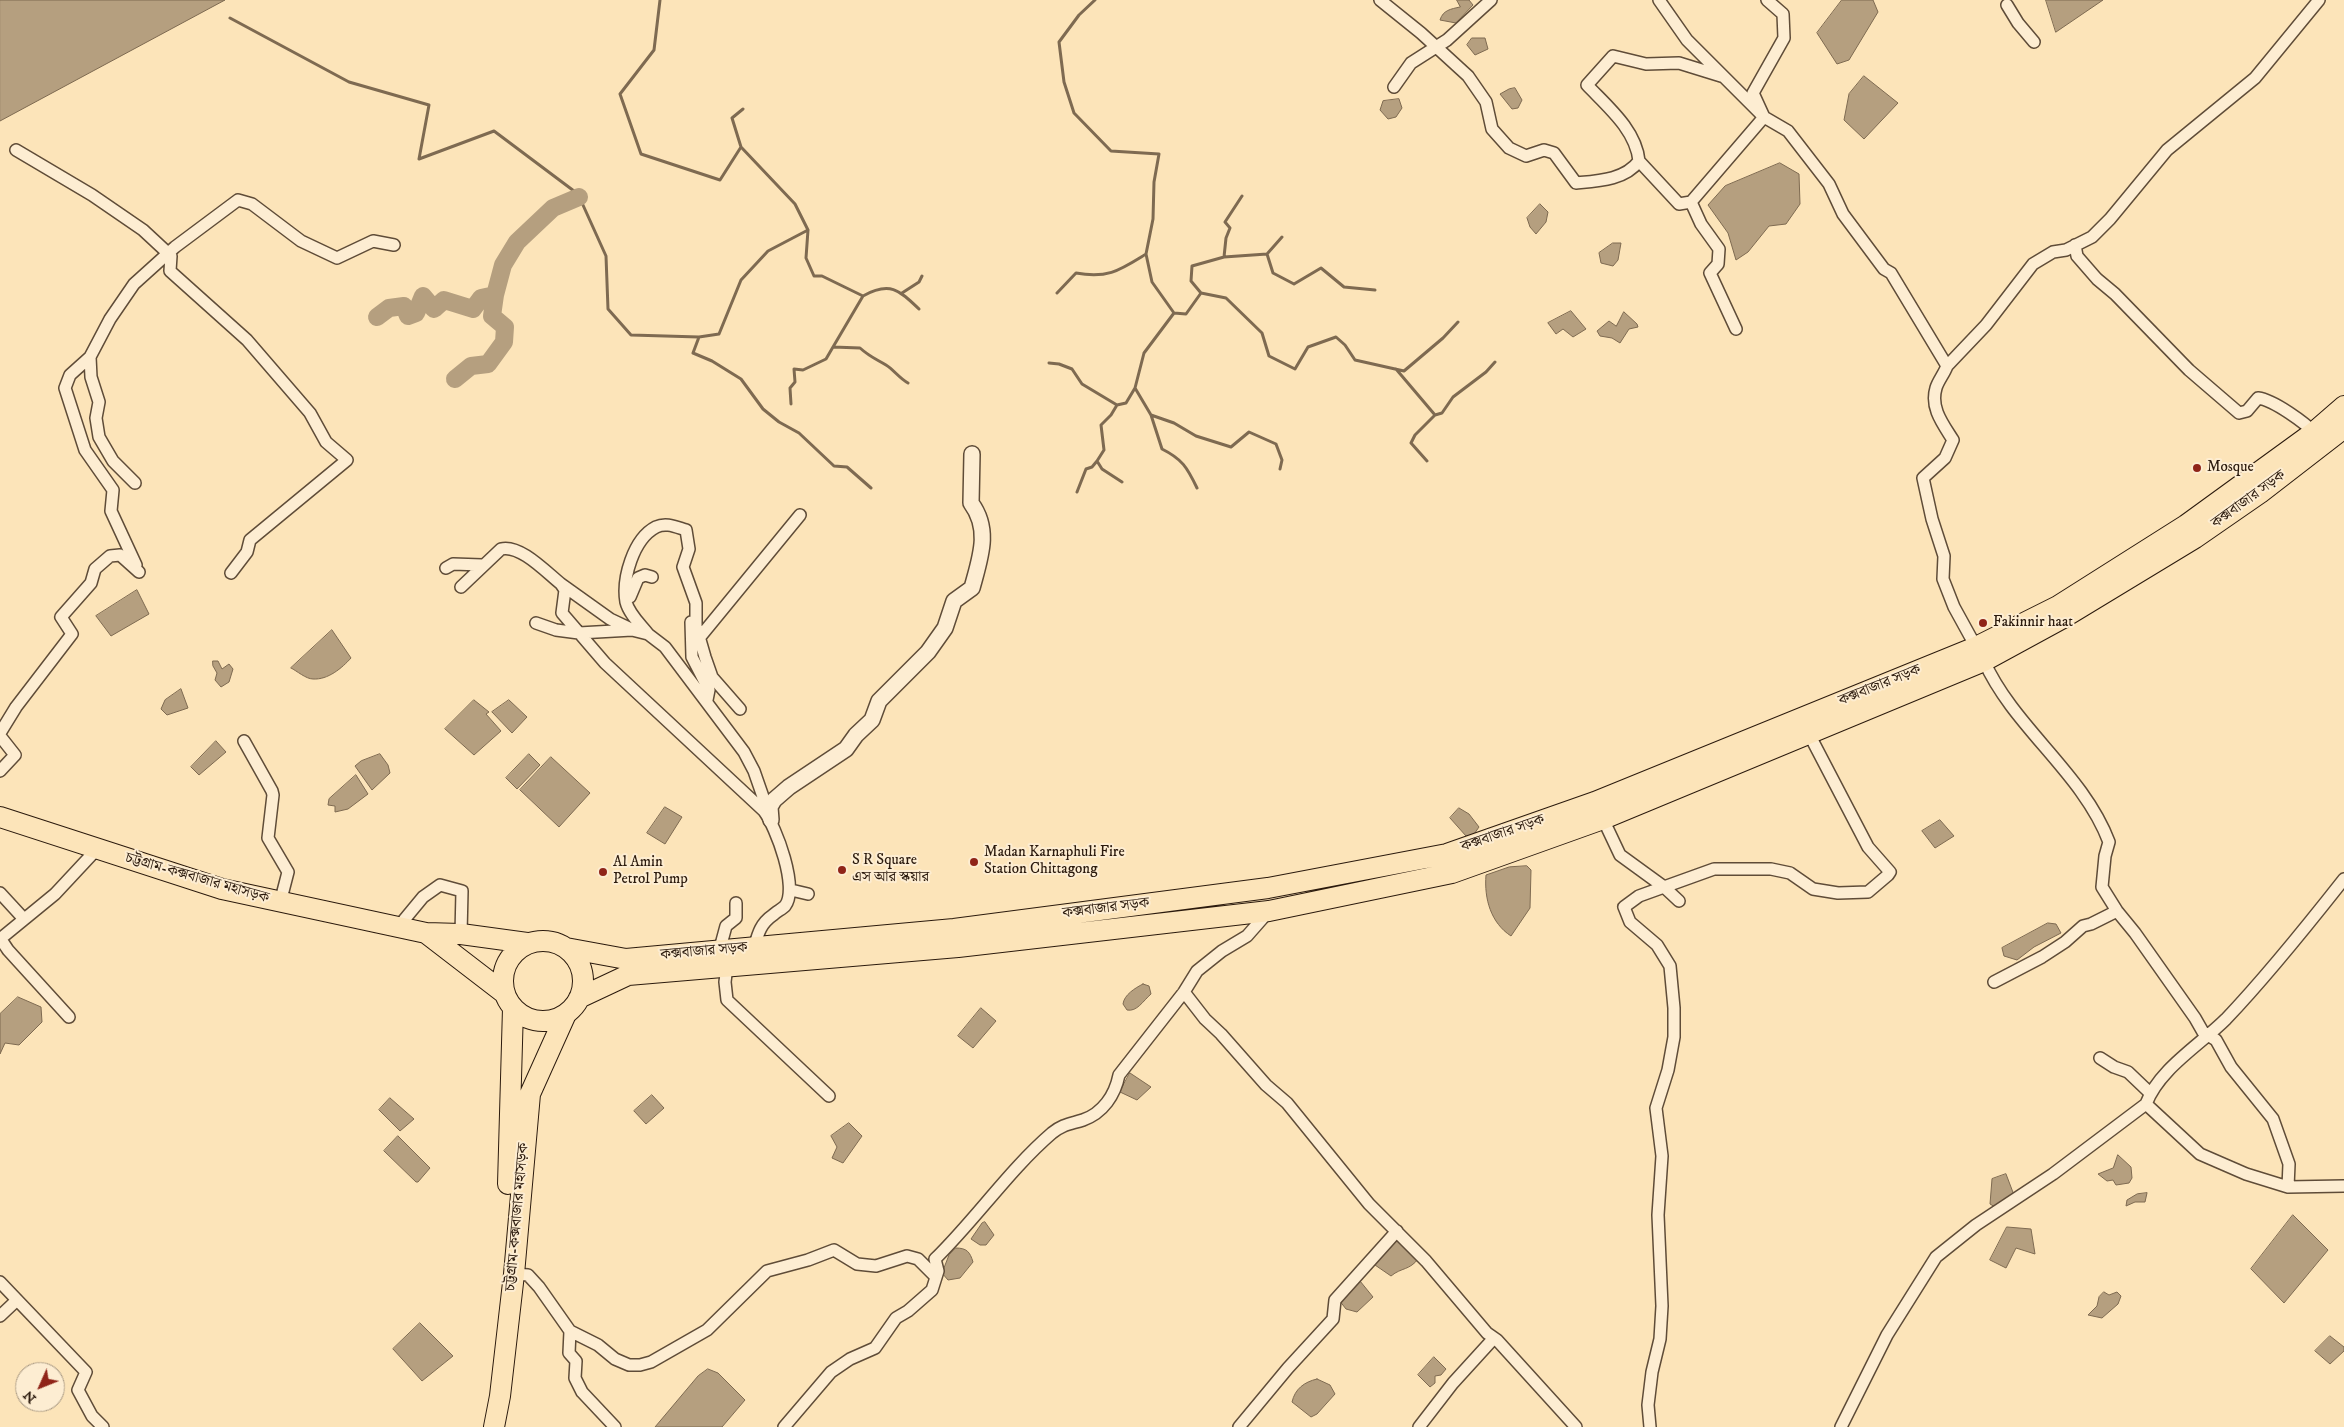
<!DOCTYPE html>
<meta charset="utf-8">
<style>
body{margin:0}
#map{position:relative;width:2344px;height:1427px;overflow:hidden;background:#fce4b9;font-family:"IM FELL DW Pica",serif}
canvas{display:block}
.north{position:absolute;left:15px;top:1362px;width:50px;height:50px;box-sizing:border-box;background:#fdedd2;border:1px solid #a99983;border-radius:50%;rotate:226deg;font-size:14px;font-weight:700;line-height:20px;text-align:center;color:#2b1a0d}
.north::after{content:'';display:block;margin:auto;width:18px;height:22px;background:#8f2418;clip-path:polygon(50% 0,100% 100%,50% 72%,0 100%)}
</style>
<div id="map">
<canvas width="2344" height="1427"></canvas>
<div class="north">N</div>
</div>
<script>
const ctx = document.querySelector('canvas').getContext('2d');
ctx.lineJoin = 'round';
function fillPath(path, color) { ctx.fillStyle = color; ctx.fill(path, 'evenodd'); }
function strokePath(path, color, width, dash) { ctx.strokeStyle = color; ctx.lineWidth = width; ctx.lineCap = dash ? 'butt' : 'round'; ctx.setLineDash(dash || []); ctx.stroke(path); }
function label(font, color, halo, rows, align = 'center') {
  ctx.font = font + ' "IM FELL DW Pica","Noto Serif Bengali",serif'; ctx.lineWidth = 4; ctx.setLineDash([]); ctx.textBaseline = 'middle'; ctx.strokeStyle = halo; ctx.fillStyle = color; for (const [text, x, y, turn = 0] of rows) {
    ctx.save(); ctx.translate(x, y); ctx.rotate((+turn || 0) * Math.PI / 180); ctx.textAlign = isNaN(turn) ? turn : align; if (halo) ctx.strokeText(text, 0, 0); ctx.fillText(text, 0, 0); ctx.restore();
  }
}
const water = new Path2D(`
 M0,0h225l-225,121z
 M1457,0h12l4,5 -17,18 -16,-3c3,-10 11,-11 20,-13z
 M1842,0h31l5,12 -29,48 -12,4 -20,-31z
 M2046,0h57l-47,32z
 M1472,38h13l3,11 -13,6 -8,-10z
 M1864,76l34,27 -34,36 -20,-19 5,-26z
 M1515,88l7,12 -4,8 -6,1 -12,-15 9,-5z
 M1399,99l3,9 -6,9 -8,2 -8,-9 3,-9z
 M1780,163l19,11 1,30 -14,20 -17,2 -21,26 -12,8 -8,-27 -20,-28 17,-19z
 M1540,204l8,8 -2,10 -10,12 -6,-7 -3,-9z
 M1613,243h8l-3,17 -5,6 -12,-3 -2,-10z
 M1571,311l15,18 -13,8 -10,-8 -7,5 -8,-11z
 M1624,312l13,12 1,3 -9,2 -9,14 -8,-5 -12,-2 -3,-5 12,-10 7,5z
 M137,590l12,24 -38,22 -15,-20z
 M332,630l19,28c-9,10 -23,22 -38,21 -7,0 -16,-8 -22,-11z
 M213,661h5l4,8 7,-5 4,5 -4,13 -8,5 -6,-7 2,-7 -4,-7z
 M181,689l7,19 -21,7 -6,-6 4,-9z
 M474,700l15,12 -3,2 15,17 -27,24 -29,-26z
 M509,700l18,17 -15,16 -20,-21z
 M216,741l10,11 -27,23 -8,-8z
 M380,754l8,11 2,8 -18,17 -17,-24 6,-5z
 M529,754l11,11 -23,24 -11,-11z
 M551,757l39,36 -31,34 -39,-37z
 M356,775l12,19 -20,15 -13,3v-6l-7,-1 1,-6z
 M665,807l17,10 -17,27 -18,-11z
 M1459,808l10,6 10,13 -7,10 -6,-1 -16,-18z
 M1940,820l14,16 -19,12 -13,-17z
 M1527,866l4,4 -1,38 -19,28c-20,-13 -27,-37 -25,-61l23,-8z
 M2048,923l8,1 5,9 -27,14 -17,13 -13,-4 -2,-8z
 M1143,984l6,2 2,8c-8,7 -14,18 -24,16l-4,-6c1,-9 12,-16 20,-20z
 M18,997l23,10 1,15 -23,23 -14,-2 -5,11v-40z
 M981,1008l15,13 -23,27 -15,-12z
 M1130,1073l21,14 -14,13 -17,-8z
 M652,1095l12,13 -18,16 -12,-13z
 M390,1098l24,21 -14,12 -21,-21z
 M849,1123l13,13 -19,27 -11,-5 5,-11 -6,-11z
 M398,1136l32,32 -12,14h-2l-32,-31z
 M2118,1155l13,12 1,11 -3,5 -13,2 -3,-5 -6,1 -9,-7 15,-6z
 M2006,1174l8,21 -19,12 -5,-3 2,-25z
 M2147,1193l-2,9h-10l-9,4 1,-6 10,-6z
 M2293,1215l35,35 -44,53 -33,-34z
 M985,1222l9,13 -8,10h-6l-9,-6 11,-16z
 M2007,1227l24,2 4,25 -19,-6 -10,20 -16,-8z
 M1399,1239l20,19c-10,13 -17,9 -28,18l-16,-11 14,-20z
 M956,1248c11,0 14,4 17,14l-13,16 -12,2 -6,-7 7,-18z
 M1360,1281l13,16 -16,15 -11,-3 -7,-9z
 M2104,1292l5,3 8,-3 4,4 -3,8 -16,14 -14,-3 9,-9 2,-9z
 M420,1323l33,33 -31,25 -29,-32z
 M2330,1336l14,11v4l-14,13 -15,-13z
 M1434,1357l12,12 -5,6 -6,1v7l-5,4 -12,-12z
 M708,1369l10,4 27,27 -23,27h-67l43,-51z
 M1317,1379l13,6 5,9 -18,20 -6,3 -19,-15c3,-13 12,-20 25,-23z`);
fillPath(water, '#b59f7f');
strokePath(water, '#7e6a51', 1);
strokePath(new Path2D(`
 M660,0l-6,50 -34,44 21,60 79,26 21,-33 54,57 13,26 -2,28 8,18h8l41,20 -30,51 27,1c10,9 16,11 26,17 8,5 13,13 22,18
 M230,18l119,64 80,23 -10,54 75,-28 84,63 28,62 2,53 23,26 68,2 20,-3 22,-54 27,-29 40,-21
 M741,147l-9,-29 11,-9
 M1267,254l6,19 21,11 27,-16 23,19 31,3
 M1224,257l2,-19 4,-10 -5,-6 17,-26
 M902,293l17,-11 3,-6
 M1057,293l19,-20c32,6 44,-3 70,-19
 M1201,293l25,5 36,35 7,23 26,13 13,-22 28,-10 9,8 10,15 49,11
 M863,296c27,-15 36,-6 56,13
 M1174,313l12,1 15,-21 -10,-12 1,-15 32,-9 43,-3 15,-17
 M699,337l-6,16 19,8 29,18 22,30 16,13 20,11 35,33 13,1 24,21
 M1049,363l10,1 13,5 10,15 35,21 9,-2 9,-15 9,-35 30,-40 -22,-31 -6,-28 7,-35 1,-37 5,-28 -48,-3 -37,-38 -10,-31 -5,-40 20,-27 16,-15
 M1396,369l39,46 -20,20 -4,8 16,18
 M1404,371l39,-33 15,-16
 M1135,388l16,27 11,34c20,10 25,18 35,39
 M791,404l-1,-16 5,-6 -1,-13 9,1 23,-11 7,-12
 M1117,405l-6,10 -10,10 3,25 -7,11 5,8 20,13
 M1151,415l23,8 22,13 35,11 18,-15 27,12 6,16 -2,9
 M1435,415l7,-2 11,-16 33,-25 9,-10
 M1077,492l9,-23 6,-2 5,-6`), '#7e6a51', 3);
strokePath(new Path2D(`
 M377,317l12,-9 15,-2 4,10 8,-3 7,-17 11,13 10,-9 29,9 8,-11 14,-3 8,-30 14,-23 36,-34 26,-11
 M455,379l16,-13 17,-2 16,-22 1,-15 -13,-11 3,-21`), '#b59f7f', 18);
const minor = new Path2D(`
 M1380,0l41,33 47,43 18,26 6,27 17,19 17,8 18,-6 10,3 22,30c22,-2 49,-3 63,-22 -3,-31 -31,-54 -52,-76l26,-29 33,8 33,-1 42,13
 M1659,0l28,40 77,77 -73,85 10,22 18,25 -1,15 -8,9 26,56
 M1767,0l16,14 1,24 -31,55 11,24 24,14 41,53 14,30 41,55 7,4 56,93c-3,8 -9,15 -11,22 -6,20 7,36 17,52l-8,18 -22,20 9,41 12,37 -1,23 11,28 22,40
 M2007,5l11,18 16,19
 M1394,87l17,-24 36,-23 44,-40
 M16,150l76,45 51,35 28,26 -1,15 77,69 63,73 16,29 21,18 -97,80 -3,12 -16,21
 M1639,161l40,43 12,-2
 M2075,245l2,11 20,23 18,15 74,76 50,43 8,-2 11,-13c16,2 47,25 58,36
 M90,357l-20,18 -5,13 20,62 28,40 -2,21 25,54
 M1947,366l39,-41 47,-61 20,-12 13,-2 26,-13 18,-18 57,-69 88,-72 64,-78
 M135,483l-22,-22 -14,-24 -3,-19 3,-16 -8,-25 -1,-20 20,-38 24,-35 41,-37 63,-47 14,4 49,37 36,17 36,-17 21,4
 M446,568l7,-4 29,1
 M561,584l49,35 21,10
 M461,587l40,-38c19,-5 45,23 60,35l4,6 -3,23 43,50 159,148c12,16 35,77 21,95 -3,3 -9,6 -12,9 -13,9 -15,19 -19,33
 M630,597l8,-19 7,-3 7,2
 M691,622l1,35 17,33 -2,10
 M536,623l20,7 23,3 53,-3 16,4 17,13 79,105 10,19 15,43
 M648,634c-7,-9 -19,-20 -22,-32 -4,-23 7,-63 30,-75 10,-5 20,0 30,3l3,19 -6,18 13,36v23l9,31 7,20 28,32
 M700,637l100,-122
 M1984,661c30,67 99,112 125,181l-4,14 -3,31 15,24 18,22 60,85 8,14 13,8 15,27 42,52 16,45 -1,23
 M0,733l16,-26 56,-73 -11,-17 30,-34 4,-14 15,-13 10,-1 19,17
 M0,736l15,19 -15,16
 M244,741l28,50 1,4 -5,43 20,34 -8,31
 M1603,819l17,36 44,32 15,14
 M791,890l17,4
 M0,893l24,26
 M399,926l24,-29 17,-12 22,6 -1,43
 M0,938l8,12 61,67
 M0,939l55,-45 42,-45
 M719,952l7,-26 10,-8v-15
 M727,966l-2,16 2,18 102,96
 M1994,982l48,-25 23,-15 18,-16 8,-2 26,-13
 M1184,992l21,27 16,15 45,51 21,18 82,101 57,57 61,72 10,7 79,87
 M2100,1058l14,9 14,5 22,21
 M2146,1104l54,50 46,20 42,13 56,-1
 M514,1274l14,1 11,12 31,44
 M0,1282l86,90 -8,18 14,26 11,11
 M0,1316l17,-16
 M615,1427l-33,-35 -7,-14 1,-17 -7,-8 1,-22 28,14 17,14 14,6h11l11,-3 56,-32 60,-59 41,-11 26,-10 23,14 19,2 31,-10 11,3 18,18
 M784,1427l47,-55 19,-13 25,-11 21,-30 12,-7 24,-21 6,-19 -3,-12c41,-40 74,-89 117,-126 11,-9 19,-9 31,-13 20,-7 32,-25 36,-45l65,-83 13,-21 25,-20 25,-15 22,-25
 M1239,1427l49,-59 45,-49 2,-19 62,-69
 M1419,1427l34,-44 41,-45
 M1650,1427l-2,-22 4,-33 8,-33 2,-33 -4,-91 4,-59 -6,-48 12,-38 6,-33v-29l-4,-42 -13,-21 -27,-23 -6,-15 15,-11 75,-27h57l19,4 23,16 25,4 30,-1 20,-17 2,-3 -22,-25 -59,-113
 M1841,1427l46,-92 49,-78 40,-32 77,-51 93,-70c13,-35 54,-59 80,-85 41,-43 81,-93 118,-140`);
const tertiary = new Path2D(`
 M771,820l-1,-13 4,-7 15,-13 57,-38 10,-14 16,-15 7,-19 49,-49 17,-24 9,-27 18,-13c8,-30 19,-58 -1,-85l1,-49`);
const trunk = new Path2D(`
 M0,817l222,72 204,44 35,1 66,9
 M426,933l78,60
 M503 981a40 40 0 1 1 80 0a40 40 0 1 1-80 0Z
 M566,948l60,11 328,-30 314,-41 179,-34 148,-52 381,-155 82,-41 128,-81 128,-93 30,-26
 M579,998l49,-23 330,-28 311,-36 183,-38 151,-54 381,-158 79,-43 132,-80 65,-45 84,-65
 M508,1184l5,-176
 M494,1427l6,-31 14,-122 16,-180 36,-80`);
strokePath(minor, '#5f4c38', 14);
strokePath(tertiary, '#5f4c38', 18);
strokePath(trunk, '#2b1a0d', 22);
strokePath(minor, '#fdedd2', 11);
strokePath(tertiary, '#fdedd2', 15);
strokePath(trunk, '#fce4b9', 20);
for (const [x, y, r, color] of [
 [2197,468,5,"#8f2418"],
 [1983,623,5,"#8f2418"],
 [974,862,5,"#8f2418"],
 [842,870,5,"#8f2418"],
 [603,872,5,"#8f2418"]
]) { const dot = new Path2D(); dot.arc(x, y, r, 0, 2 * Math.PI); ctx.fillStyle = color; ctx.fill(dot); strokePath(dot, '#fdedd2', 2); }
label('15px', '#2b1a0d', '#fdedd2', [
 ["Mosque",2207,468],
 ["Fakinnir haat",1993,623],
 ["Madan Karnaphuli Fire",984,853],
 ["Station Chittagong",984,870],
 ["S R Square",852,861],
 ["এস আর স্কয়ার",852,878],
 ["Al Amin",613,863],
 ["Petrol Pump",613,880]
], 'left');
label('15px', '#2b1a0d', '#fdedd2', [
 ["কক্সবাজার সড়ক",2249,500,-36],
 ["কক্সবাজার সড়ক",1880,686,-22],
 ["কক্সবাজার সড়ক",1503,834,-19],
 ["চট্টগ্রাম-কক্সবাজার মহাসড়ক",197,879,16],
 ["কক্সবাজার সড়ক",1106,909,-7],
 ["কক্সবাজার সড়ক",704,952,-5],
 ["চট্টগ্রাম-কক্সবাজার মহাসড়ক",518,1217,-85]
]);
</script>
